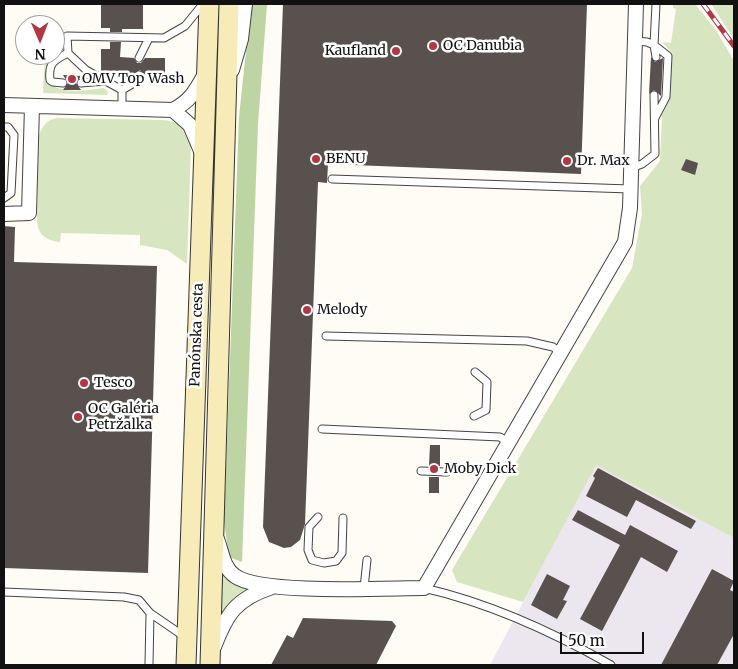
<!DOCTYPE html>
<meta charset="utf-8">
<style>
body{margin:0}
#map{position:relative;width:738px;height:669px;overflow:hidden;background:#fefcf5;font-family:Merriweather,serif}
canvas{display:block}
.frame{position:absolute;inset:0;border:5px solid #111;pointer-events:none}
.north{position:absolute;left:15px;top:15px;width:50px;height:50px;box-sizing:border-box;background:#fff;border:1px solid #a0a0a0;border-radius:50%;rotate:179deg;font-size:14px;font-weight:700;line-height:20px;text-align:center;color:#111}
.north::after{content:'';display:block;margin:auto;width:18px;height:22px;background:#b33645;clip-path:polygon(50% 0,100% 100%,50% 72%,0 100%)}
.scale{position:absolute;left:560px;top:632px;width:84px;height:22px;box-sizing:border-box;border:2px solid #111;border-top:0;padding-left:6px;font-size:15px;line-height:18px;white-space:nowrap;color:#111;-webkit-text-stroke:4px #fff;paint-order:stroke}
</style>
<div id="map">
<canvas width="738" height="669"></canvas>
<div class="frame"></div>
<div class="north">N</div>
<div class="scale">50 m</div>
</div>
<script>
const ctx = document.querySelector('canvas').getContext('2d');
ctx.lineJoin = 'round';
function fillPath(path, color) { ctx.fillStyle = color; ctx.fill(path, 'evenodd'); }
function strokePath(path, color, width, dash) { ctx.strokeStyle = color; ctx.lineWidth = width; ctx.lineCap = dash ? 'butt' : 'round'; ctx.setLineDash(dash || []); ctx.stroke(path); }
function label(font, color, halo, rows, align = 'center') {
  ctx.font = font + ' Merriweather,serif'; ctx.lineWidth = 5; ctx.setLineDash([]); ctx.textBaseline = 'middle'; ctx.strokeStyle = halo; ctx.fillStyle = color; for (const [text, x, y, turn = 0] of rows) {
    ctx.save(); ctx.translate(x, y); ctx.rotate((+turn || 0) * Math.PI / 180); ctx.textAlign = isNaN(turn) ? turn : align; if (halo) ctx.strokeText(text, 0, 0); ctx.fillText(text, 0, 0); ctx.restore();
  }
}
fillPath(new Path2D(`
 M596,464l138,74v127h-244z`), '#ece6ee');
fillPath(new Path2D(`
 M673,4h22l21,26 18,31v477l-138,-73 -73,137 -66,-20 -5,-12 180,-302 10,-54 -2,-28 20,-25 2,-46 8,-16 2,-46 -10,-11 9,1 5,-34 -3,-1z
 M711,4h23v35z
 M45,55h2l1,26c12,15 39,9 56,7l4,4 -1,3 -64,-2z
 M57,118l104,2c19,1 23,7 30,24l-4,120 -20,-14 -27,-5v-10l-79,-2 -1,9c-13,-1 -22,-7 -23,-20l2,-87c4,-10 8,-15 18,-17z
 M223,564l30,23 -34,34z`), '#d7e6c1');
fillPath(new Path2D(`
 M251,4h16l-9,120 -16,438 -13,-5 -5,-35 15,-405z`), '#bdd5a2');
fillPath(new Path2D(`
 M101,4h42v25h-21v3h-12v-4h-9z
 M283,4h304l-6,170 -253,-10 -1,19 -9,-1 -13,342 -5,16 -9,7 -7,1 -15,-6 -6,-15z
 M110,42h11l-1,15 14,1 3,5h4l4,-5h20v17h-21l-4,-5 -7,5 -32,-3v-23h9z
 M651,57l4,5 8,-4 -2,38 -7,-6 -5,4z
 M63,75l18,1 -5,7 5,7h-18l5,-7z
 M686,159l12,4 -3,12 -14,-5z
 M4,226l11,1 -1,35 143,4 -9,307 -144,-5z
 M430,445h10v21h-11z
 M598,468l98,53 -5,8 -55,-29 -9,17 -41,-21 9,-18 -2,-2z
 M429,477h10v16h-10z
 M578,510l47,25 5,-10 48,26 -11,21 -26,-15 -39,74 -22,-12 40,-74 -48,-25z
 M712,569l22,12 -4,9 4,2v42l-17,31h-56z
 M547,574l23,12 -7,14 4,1 -10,18 -26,-14z
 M303,618l89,3 4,5 -20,39h-105l16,-30 6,3z`), '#58514e');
const service = new Path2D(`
 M636,41l11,1 7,3 2,12
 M139,58l10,-20
 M63,83l-10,-1 -3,-2c-2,-17 4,-20 18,-27
 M81,83l23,-2
 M122,90l12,-7 5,-8
 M122,108v-18l-36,-20 -18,-17 -1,-17 97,2 21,-12 18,-22
 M655,118l11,-21 2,-41 -14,-11 2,-41
 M4,127h4l6,8 -3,58 -7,5
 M631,168l11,-4 13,-10 -1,-59
 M332,179l298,10
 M326,336l201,5 26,6 8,6
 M474,416l12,-6 1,-28 -12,-10
 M322,429l178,8 9,6
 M421,471l26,1
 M318,517l-9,10 -1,23 4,10 12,3 12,-2 6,-8 1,-35
 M364,588l3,-28
 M424,588c65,15 129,44 187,77
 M4,592l120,5 15,3 11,13 35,24
 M149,665l1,-52`);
const minor = new Path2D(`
 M232,70l9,-31 4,-35
 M4,105l169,5c17,-9 22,-18 31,-34
 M173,110l17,15 11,26
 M4,214l25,-1 3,-107
 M217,539c5,13 6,29 18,37 26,19 153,12 189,12l201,-346 5,-34 6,-204
 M214,647c13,-34 22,-48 58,-60`);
const secondary = new Path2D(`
 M186,665l23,-661
 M210,665l19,-661`);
strokePath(service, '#444', 9);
strokePath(minor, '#444', 16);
strokePath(secondary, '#333', 21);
strokePath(service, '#fff', 7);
strokePath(minor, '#fff', 14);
strokePath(secondary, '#f7ebb7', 19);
const rail = new Path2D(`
 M703,4l31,42`);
strokePath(rail, '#b33645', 5);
strokePath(rail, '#fff', 3, [9]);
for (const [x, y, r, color] of [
 [433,46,5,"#b33645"],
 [396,51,5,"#b33645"],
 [72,79,5,"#b33645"],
 [316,159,5,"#b33645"],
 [567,161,5,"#b33645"],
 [307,310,5,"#b33645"],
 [84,383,5,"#b33645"],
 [78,417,5,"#b33645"],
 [434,469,5,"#b33645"]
]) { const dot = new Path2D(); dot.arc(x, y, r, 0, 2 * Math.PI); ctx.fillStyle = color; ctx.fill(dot); strokePath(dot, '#fff', 2); }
label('14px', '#111', '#fff', [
 ["OC Danubia",443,46],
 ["Kaufland",386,51,"right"],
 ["OMV Top Wash",82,79],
 ["BENU",326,159],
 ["Dr. Max",577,161],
 ["Melody",317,310],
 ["Tesco",94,383],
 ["OC Galéria",88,409],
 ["Petržalka",88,425],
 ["Moby Dick",444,469]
], 'left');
label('14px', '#111', '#fff', [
 ["Panónska cesta",197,335,-88]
]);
</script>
